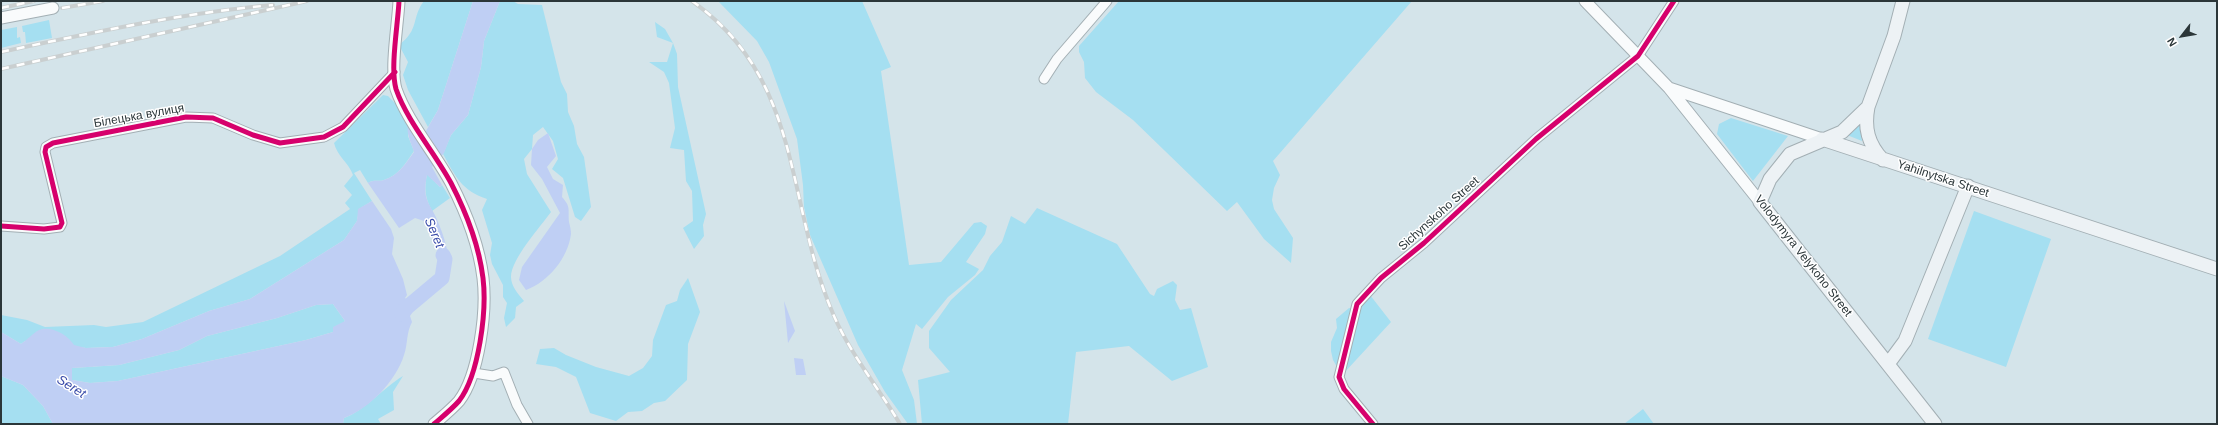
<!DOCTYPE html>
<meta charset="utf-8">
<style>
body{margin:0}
#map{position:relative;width:2218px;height:425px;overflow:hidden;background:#d4e4ea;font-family:Helvetica,sans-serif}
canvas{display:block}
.frame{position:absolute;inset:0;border:2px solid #2b3639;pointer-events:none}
.north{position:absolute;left:2162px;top:16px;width:40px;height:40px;-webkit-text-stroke:3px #fff;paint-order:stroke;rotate:239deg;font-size:11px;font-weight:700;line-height:16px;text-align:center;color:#2b3639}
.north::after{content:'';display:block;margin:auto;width:14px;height:18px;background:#2b3639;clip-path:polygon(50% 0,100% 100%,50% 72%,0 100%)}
</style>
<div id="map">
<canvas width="2218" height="425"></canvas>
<div class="frame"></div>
<div class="north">N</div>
</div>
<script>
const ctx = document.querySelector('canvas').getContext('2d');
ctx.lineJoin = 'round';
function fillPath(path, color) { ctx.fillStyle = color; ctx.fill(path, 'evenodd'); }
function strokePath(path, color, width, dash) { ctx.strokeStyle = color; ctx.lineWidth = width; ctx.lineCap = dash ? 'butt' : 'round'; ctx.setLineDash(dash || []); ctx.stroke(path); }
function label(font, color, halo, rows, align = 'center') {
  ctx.font = font + ' Helvetica,sans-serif'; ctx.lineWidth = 3; ctx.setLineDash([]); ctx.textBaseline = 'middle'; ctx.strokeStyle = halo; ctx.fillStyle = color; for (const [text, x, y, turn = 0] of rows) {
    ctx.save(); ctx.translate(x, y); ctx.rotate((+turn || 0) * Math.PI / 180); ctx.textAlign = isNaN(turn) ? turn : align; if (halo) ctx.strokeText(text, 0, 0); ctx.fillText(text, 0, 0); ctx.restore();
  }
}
fillPath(new Path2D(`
 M424,1h49l-35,109 -10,17 -20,-37 -5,-15 5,-13 -9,-17c21,-16 12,-27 25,-44z
 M500,1h13l5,3 24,1 19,77 6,12 1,18 6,14 3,18 7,13 7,50 -10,14 -6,-4 -12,-39 -11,-9 6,-10 -5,-18 -10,-14 -10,8 -1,14 -8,10 3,15 24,38c-10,14 -40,47 -40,65 0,9 7,17 13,24l-8,6 -1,11 -9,9 -2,-9 3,-15 -4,-6v-12l-11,-21 -2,-9 2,-12 -10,-33 5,-11c-26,-9 -31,-22 -44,-45l8,-19 17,-20 13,-48 3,-26z
 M718,1h144l29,66 -10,4 28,194 32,-3 33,-39 7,-1 6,4 -2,8 -19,28 13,7 -4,6 -27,22 -26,32 -6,-5 -14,46 12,30 3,24h-9l-23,-32 -27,-47 -48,-110 -6,-28 -1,-22 -6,-46 -28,-77 -12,-21z
 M1119,1h293l-139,160 7,14 -6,13 -2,12 2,9 19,29 -2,25 -27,-24 -27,-37 -10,9 -94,-91 -37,-28 -11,-14 -1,-16 -5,-10v-6z
 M49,20l3,18 -26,5 -1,-11h-2l-1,-6z
 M655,22l10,7 8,14 4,11 1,33 28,127 -3,11 1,11 -10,13 -11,-21 10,-7 -1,-30 -6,-10 -2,-31 -14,-2 5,-20 -6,-45 -5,-11 -15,-10h18l6,-19 -16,-6z
 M17,27v11l3,-1 1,6 -20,5v-18z
 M383,95l5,1 9,9 11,19v12l6,15c-8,12 -16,25 -30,29 -6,2 -10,-1 -16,3l-8,-13 -6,3 18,28 -13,8 -2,12 -13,19 -94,59 -41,12 -67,28 -29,8 -27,1 -61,-7 -4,3 -20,-12v-17l26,5 18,7 49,-2 12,2 37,-5 137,-66 70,-47 -5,-6 7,-8 -8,-9 9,-11c-4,-12 -16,-19 -19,-32z
 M1731,118l57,18 -35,45 -36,-47 2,-10z
 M1860,122l2,19 -15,-6z
 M427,174l13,13 2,-2 8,13 -18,13c-7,-13 -8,-22 -5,-37z
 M1037,208l80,36 33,50 4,2 3,-7 16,-8 4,4 -2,15 5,10 11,-2 17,59 -36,14 -43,-35 -53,6 -8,72h-146l-4,-44 32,-8 -21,-24v-17l22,-31 32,-30 7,-14 12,-14 9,-26 14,8z
 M1974,211l77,28 -45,128 -78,-28z
 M688,278l12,34 -12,32 -1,36 -22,21 -11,2 -12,8 -14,1 -12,9 -26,-8 -14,-36 -20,-10 -20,-3 4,-15 14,-1 12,7 30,12 33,9 14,-8 9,-12 1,-16 13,-35 11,-4 3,-11z
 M1370,295l21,27 -47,51 11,-54 10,-19z
 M333,304l12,17 -12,11 -27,8 -188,41 -28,2 -18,-3v-12l47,-3 60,-15 28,-14 70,-18 39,-13z
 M1349,308l4,1 -16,58 -4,-7 -2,-9v-9l6,-14 -1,-9z
 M1,376l22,9 20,21 10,18h-52z
 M403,376l-10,16 1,18 -16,9 3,5h-38l1,-6c20,-7 39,-30 59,-42z
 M1643,409l11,15h-30z`), '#a5dff1');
fillPath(new Path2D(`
 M473,1h27l-16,40 -3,26 -13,48 -17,20 -7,18 -12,14 10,18 -2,2 -13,-12c-6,28 5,28 13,52 6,15 9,29 10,45l-5,7 -4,-6 -1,-18 -16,-34 -9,-3 -16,10 -31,-45c6,-4 10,-1 16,-3 14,-4 22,-17 30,-28 -3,-10 -8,-18 -6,-28l11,19 19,-33z
 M548,133l8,23 -9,11 6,12 10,6 -1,12c9,10 6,12 7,25 1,4 2,8 2,12 -3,24 -23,48 -45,56l-7,-10 3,-13 38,-54 -18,-34 -11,-14 1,-16 6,-9z
 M372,201l19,28 3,9 -2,16 11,25 4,16 -2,3 3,2 6,-2 4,6 -8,12 2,6c-6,11 -4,22 -8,33 -8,26 -35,54 -60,63l-1,6h-290l-10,-18 -20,-21 -22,-9v-44l20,12c6,-4 12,-11 18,-14 12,-5 29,5 35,15l12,3 27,-1 29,-8 67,-28 41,-12 94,-59 13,-19 1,-12zM333,304l12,17 -12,6v5l-27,8 -188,41 -28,2 -18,-3v-12l47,-3 60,-15 28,-14 70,-18 39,-13z
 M784,301l11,30 -7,12z
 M794,358l9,1 3,16h-10z`), '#bfcff4');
strokePath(new Path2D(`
 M402,314l3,-5 37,-31 3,-19 -2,-4`), '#bfcff4', 15);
const minor = new Path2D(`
 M1044,79l13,-20 50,-58
 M1,226l43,3 16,-2 2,-4 -17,-71 1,-5 7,-4 133,-26 27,1 40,17 27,8 44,-6 19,-10 52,-55
 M474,373l19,3 11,-4 13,33 11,19
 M1373,424l-29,-35 -5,-12 18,-73 24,-26 43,-35 112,-104 102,-83 36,-55`);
const tertiary = new Path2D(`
 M399,1c-1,23 -9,67 -3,88 11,32 39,64 55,94 15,29 28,63 32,95 4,33 -4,97 -24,123 -7,8 -17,16 -25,23
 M1585,1l84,87 91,114
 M1,18l52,-10
 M1669,88l153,51`);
const secondary = new Path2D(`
 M1868,107l-26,25 -52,22 -20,25 -10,23 175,222
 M1822,139l395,130
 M1883,160c-15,-16 -19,-32 -15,-53l26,-71 9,-35
 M1888,364l17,-23 63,-155`);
strokePath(minor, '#a3afb4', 11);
strokePath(tertiary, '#a3afb4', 13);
strokePath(secondary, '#a3afb4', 15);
strokePath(minor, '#f9fbfc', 9);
strokePath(tertiary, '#f9fbfc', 11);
strokePath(secondary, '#edf2f5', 13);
const rail = new Path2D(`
 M692,1c113,80 92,201 142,315 17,39 44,71 66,108
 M1,8l33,-7
 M62,8l41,-7
 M1,52c90,-19 180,-39 272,-47
 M1,69l306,-68`);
strokePath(rail, '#cacfd0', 4);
strokePath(rail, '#fff', 2.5, [8]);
strokePath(new Path2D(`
 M399,1c-1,23 -9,67 -3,88 11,32 39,64 55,94 15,29 28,63 32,95 4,33 -4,97 -24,123 -7,8 -17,16 -25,23
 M1,226l43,3 16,-2 2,-4 -17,-71 1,-5 7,-4 133,-26 27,1 40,17 27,8 44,-6 19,-10 52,-55
 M1373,424l-29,-35 -5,-12 18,-73 24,-26 43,-35 112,-104 102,-83 36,-55`), '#d6006c', 5);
label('12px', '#2b3639', '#fff', [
 ["Білецька вулиця",139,116,-10],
 ["Yahilnytska Street",1943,179,18],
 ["Sichynskoho Street",1439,214,-42],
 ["Volodymyra Velykoho Street",1803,256,52]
]);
label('italic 13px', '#394ba9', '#fff', [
 ["Seret",434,233,67],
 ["Seret",71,387,32]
]);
</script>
